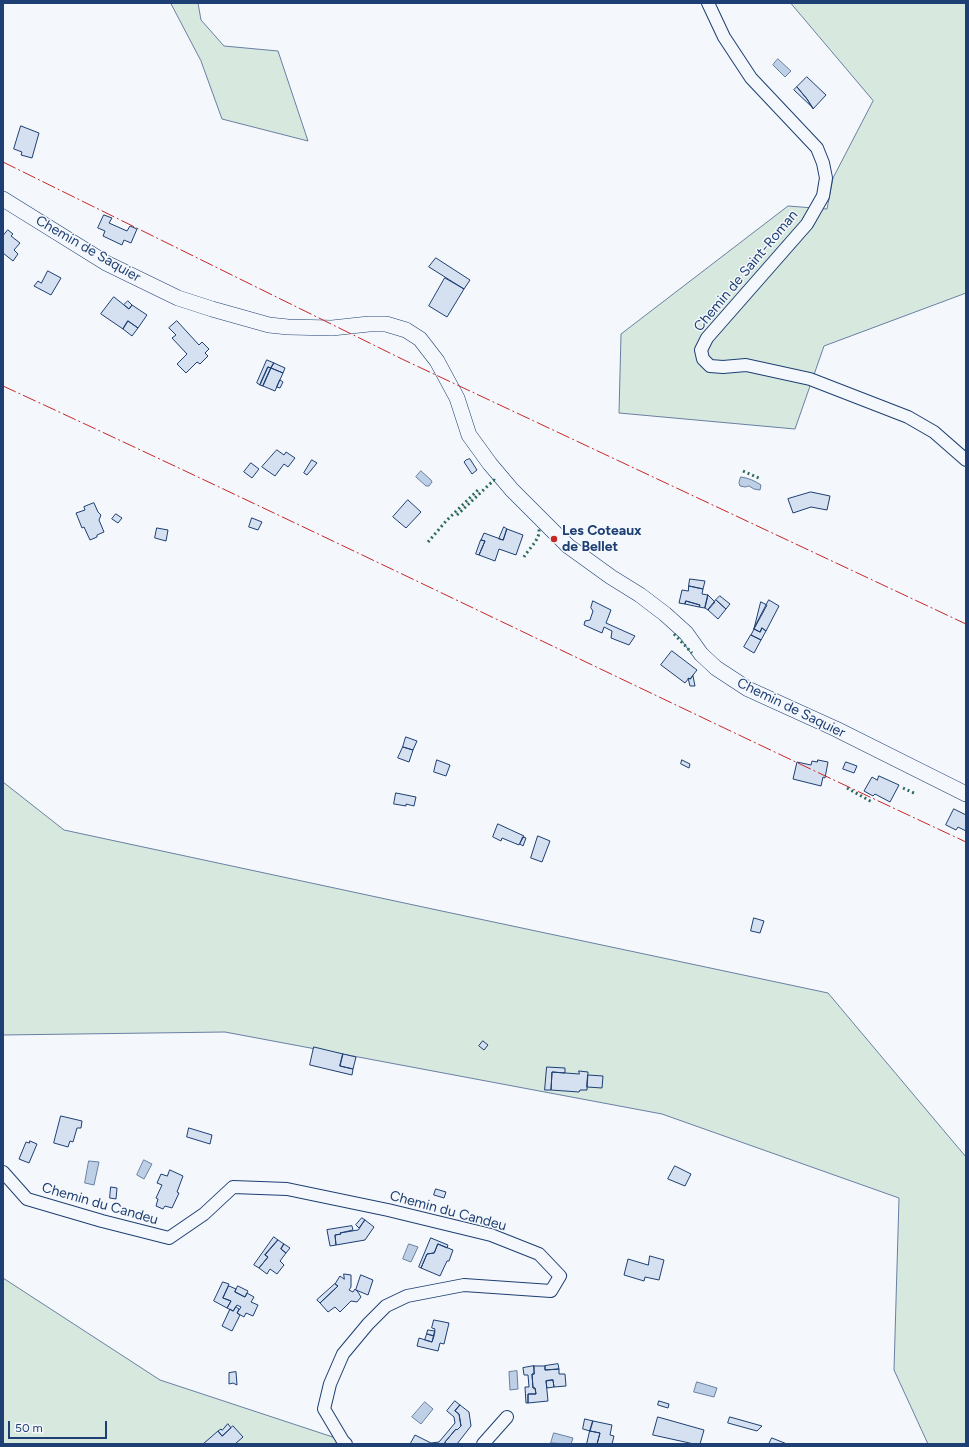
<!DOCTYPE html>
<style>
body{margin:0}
#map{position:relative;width:969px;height:1447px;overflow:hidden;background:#f4f7fb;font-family:Figtree,sans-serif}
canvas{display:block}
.frame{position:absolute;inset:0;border:4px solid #1d3f73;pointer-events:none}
.scale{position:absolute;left:8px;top:1421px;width:99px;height:18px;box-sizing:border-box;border:2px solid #1d3f73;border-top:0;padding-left:5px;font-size:12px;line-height:14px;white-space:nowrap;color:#1d3f73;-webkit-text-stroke:3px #f4f7fb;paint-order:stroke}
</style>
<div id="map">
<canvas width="969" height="1447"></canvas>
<div class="frame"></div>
<div class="scale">50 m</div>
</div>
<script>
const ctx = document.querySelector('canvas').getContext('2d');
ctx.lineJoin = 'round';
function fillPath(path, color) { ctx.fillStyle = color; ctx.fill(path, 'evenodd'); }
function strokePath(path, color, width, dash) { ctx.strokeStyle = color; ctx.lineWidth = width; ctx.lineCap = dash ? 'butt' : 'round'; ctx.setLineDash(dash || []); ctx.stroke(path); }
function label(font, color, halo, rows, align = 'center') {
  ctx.font = font + ' Figtree,sans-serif'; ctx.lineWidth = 3; ctx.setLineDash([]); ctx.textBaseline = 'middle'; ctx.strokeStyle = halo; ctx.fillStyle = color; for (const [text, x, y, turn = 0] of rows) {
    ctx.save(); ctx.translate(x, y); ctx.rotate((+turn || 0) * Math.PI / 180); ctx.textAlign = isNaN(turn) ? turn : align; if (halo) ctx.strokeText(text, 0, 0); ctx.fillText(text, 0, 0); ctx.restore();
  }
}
const green = new Path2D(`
 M171,3h27l3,17 23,26 54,5 30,90 -86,-22 -21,-58z
 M791,3h175v290l-142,53 -29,83 -176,-16 2,-79 167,-128 39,3 6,-31 40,-77z
 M3,782l61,48 373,80 391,83 138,164v287h-38l-34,-74 5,-172 -237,-84 -437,-82 -222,3z
 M3,1278l157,102 194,64h-351z`);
fillPath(green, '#d7e8df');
strokePath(green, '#687fa3', 1);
const water = new Path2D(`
 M778,59l13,12 -6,6 -12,-12z
 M421,471l10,9 1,2 -3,4h-3l-10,-9z
 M741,477c8,1 14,4 20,8l-1,5 -6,-1 -5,-3 -4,1 -5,-1 -1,-3z
 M144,1160l8,4 -8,15 -7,-4z
 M89,1161l10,1 -5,23 -9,-2z
 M409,1244l9,3 -7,15 -8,-3z
 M517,1371l1,18 -8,1 -1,-18z
 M697,1382l20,6 -3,9 -20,-5z
 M425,1402l8,7 -12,15 -9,-7z
 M554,1433l19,5 -2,6 -20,-1z`);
fillPath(water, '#bed0e5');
strokePath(water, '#687fa3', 1);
const building = new Path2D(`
 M807,77l19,18 -13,14 -6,-10 -10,-12z
 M797,87l10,12 6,9 -19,-18z
 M21,126l18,7 -7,25 -11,-3 1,-3 -8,-3z
 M104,215l8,3 -3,5 18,8 3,-5 7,3 -6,14 -7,-3 -2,5 -19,-9 2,-5 -7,-3z
 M8,230l5,4 -2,2 9,7 -6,7 4,4 -5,7 -10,-8v-17z
 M436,258l34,22 -6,9 -35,-22z
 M48,271l13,7 -10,17 -17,-9 4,-5 3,2z
 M445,278l19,11 -17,28 -18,-11z
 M114,297l15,12 3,-4 15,10 -9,13 -10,-7 -5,8 -22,-15z
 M128,301l4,4 -3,4 -5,-4z
 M128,321l10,7 -6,8 -9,-7z
 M177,321l22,24 3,-3 7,7 -4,4 3,3 -8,8 -3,-2 -11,11 -9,-9 10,-10 -15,-16 4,-3 -7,-7z
 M267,360l7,3 -3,5 -3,-1 -8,18 -3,-2z
 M274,363l11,5 -2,5 -12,-5z
 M268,367l3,1 -8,18 -3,-1z
 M271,368l12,5 -8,18 -12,-5z
 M280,380l3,2 -3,6 -3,-1z
 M277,450l7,5 2,-3 9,6 -7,9 -4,-3 -9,12 -13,-9z
 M470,459l7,11 -5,4 -8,-12 2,-2z
 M312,460l5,3 -10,12 -3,-2z
 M251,463l8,6 -7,9 -8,-6z
 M811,492l19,4 -3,14 -16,-3 -18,6 -5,-14z
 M408,500l13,12 -15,16 -13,-11z
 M94,503l4,9 3,3 -2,5 5,12 -7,3v2l-7,3 -6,-13 -2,1 -6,-15 9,-3 -1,-3z
 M116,514l6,4 -4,5 -6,-4z
 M252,518l10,4 -4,8 -9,-3z
 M504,527l3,2 -4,11 -4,-1z
 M157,528l11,2 -2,11 -11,-3z
 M507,529l16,6 -7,20 -17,-6 -4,12 -16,-6 6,-14 -4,-1 3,-7 19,7z
 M481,540l4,1 -6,14 -3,-1z
 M690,579l15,2 -2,8 -14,-3z
 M689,586l14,3 -1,5 6,1 -3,13 -6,-1 1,-2 -14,-4 -1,3 -6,-1 3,-13 6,1z
 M708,595l7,7 -7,8 -3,-2z
 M720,596l10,8 -4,5 -10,-9z
 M716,600l10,9 -8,10 -10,-9z
 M769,600l10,6 -13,25 -4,-3 -2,4 -6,-3z
 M593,601l18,9 -5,13 29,13 -6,9 -18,-7 1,-7 -8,-4 -2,6 -18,-8 1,-4 5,-1 3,-9 -2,-3z
 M686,601l14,4 -1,2 -14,-3z
 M761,602l6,3 -13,24z
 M762,628l4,3 -5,9 -10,-5 3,-6 6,3z
 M751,635l10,5 -7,13 -10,-6z
 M672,651l25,19 -7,9 -1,-1 -4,5 -24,-18z
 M693,676l2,10h-5l-2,-8 2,1z
 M406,737l11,4 -4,9 -10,-3z
 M403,747l10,3 -4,12 -11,-4z
 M437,760l13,5 -4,11 -12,-4z
 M682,760l8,4 -1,4 -8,-4z
 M818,760l10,2 -3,16 -2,-1 -2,9 -28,-7 4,-17 14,3 1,-4 5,1z
 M846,762l11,4 -3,7 -11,-4z
 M879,776l20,9 -9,17 -15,-8 -2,2 -9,-5 8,-14 5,3z
 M396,793l20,4 -2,9 -8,-2v2l-12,-2z
 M954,809l12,6v16l-8,-4 -2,3 -10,-5z
 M498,824l26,12 -5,9 -17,-7 -1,3 -8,-4z
 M538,836l12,5 -8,21 -11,-4z
 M523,837l3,1 -3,8 -3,-2z
 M754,918l10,3 -4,12 -9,-2z
 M483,1041l5,4 -4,5 -5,-4z
 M314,1047l29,7 -3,12 13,3 -1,6 -42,-10z
 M343,1054l13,3 -3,12 -13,-3z
 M547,1067l18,1v5l-13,-1 -1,18h-6z
 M579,1071l9,1 -1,18h-7l-1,2 -28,-2 1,-18 27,2z
 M588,1075l15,1 -1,12 -15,-1z
 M61,1116l21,5 -1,7h-4l-4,14 -3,-1 -2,6 -14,-4z
 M189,1128l23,7 -2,9 -23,-7z
 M30,1141l7,3 -8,19 -10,-4 7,-17 3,1z
 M675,1166l16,8 -6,12 -17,-7z
 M170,1170l13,6 -6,16 2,1 -7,15 -7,-2 -2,3 -7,-3 2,-7 -2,-1 6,-13 -5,-2 4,-9 6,2z
 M111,1187l6,1 -1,11 -6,-1z
 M436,1189l10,3 -2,6 -10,-3z
 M362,1218l3,2 -6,8 -3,-3z
 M365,1220l9,7 -9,13 -29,5 -1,-10 6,-1 -1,-1 18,-3z
 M352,1226l1,4 -13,3 1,1 -6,1 1,10 -6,1 -3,-16z
 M274,1237l4,3 -13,15 3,2 -9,11 -5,-3z
 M431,1238l17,7 -1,3 -9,-4 -4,9 -7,1 -6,14 -2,-1z
 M278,1240l6,4 -3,5 5,4 -6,8 4,4 -7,9 -7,-5 -3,5 -8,-6 9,-11 -3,-2z
 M284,1244l6,4 -4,5 -5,-4z
 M438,1244l15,6 -4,11h-2l-7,15 -19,-8 6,-14 7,-1z
 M650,1256l14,4 -5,20 -14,-3 -1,4 -20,-6 4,-16 20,6z
 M344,1274l7,1v12l-2,3 4,2 2,-3 3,3 3,5 -4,5 -6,-1 -11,11 -5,-5 -7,5 -8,-9 18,-17 -3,-2 5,-8 4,3z
 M361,1275l12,5 -5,15 -12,-5z
 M223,1282l6,2 -6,14 8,3 -4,7 -13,-7z
 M335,1284l3,2 -18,17 -3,-3z
 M229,1286l7,3 -1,3 10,5 2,-4 7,4 -3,5 7,3 -5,11 -7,-3 -2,4 -7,-4 4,-6 -4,-2 -4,6 -6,-3 4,-7 -8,-3z
 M238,1286l10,5 -3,6 -10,-5z
 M236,1307l3,2 -2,4 3,2 -8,16 -10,-5 8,-17 3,2z
 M434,1320l15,3 -5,21 -4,-1 -2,8 -21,-5 2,-8 13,4 3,-13 -3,-1z
 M428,1330l7,1 -1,5 -7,-2z
 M427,1334l7,2 -2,6 -7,-2z
 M558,1364l1,5 -14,1v-4z
 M534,1366v8h-2l1,14h2l1,6h-8v9h-2l-1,-16h4l-1,-12h-4l-1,-7z
 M534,1366h11v4l14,-1v5h6l1,12 -12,1 -1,-7 -7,1 2,20 -20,2v-9h8l-1,-6h-2l-1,-14h2z
 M236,1372l1,13 -4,-2 -4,1v-11z
 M553,1380l1,7 -7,1 -1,-7z
 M455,1401l5,4 -5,6 4,3 2,12 -4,4 -1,-1 -11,13v2h-35l5,-9 16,8 8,-1 16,-19 -1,-6 -7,-6z
 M659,1401l10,3 -1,4 -10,-3z
 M460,1405l9,7 2,14 -14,18h-12v-2l11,-13 1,1 4,-4 -2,-12 -4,-3z
 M658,1417l46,13 -4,14h-6l-41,-9z
 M730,1417l32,9 -5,5 -29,-8z
 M585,1419l8,2 -3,10 -7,-2z
 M593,1421l19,4 -2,10 4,1 -2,8h-15l3,-11 -10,-2z
 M228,1424l3,4 -9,8 -4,-5 3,-2 1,1z
 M233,1426l10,11 -8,7h-32l15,-13 4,5z
 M590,1431l10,2 -3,11h-10z
 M772,1438l15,6h-18z`);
fillPath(building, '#d5e0f0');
strokePath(building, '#1d3f73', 1);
const minor = new Path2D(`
 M708,3l16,34 27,41 66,70 6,15 3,15 -3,18 -16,28 -100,114 -6,12 2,9 7,7 13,1 23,-2 64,14 98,38 26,15 32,28
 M3,1172l24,27 75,22 67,17 35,-24 29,-27 54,2 101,21 103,25 48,19 21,22 -9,15 -87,-6 -57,11 -21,10 -18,18 -25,30 -13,30 -6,25 19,32 3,3
 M483,1444l24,-27`);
const tertiary = new Path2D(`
 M3,199l103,64 72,35 34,11 57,16 19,2 44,1 37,-4h17l20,6 14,9 17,22 20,37 12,37 21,29 22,26 56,56 43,31 29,18 25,19 21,19 15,21 15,14 32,21 88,40 130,65`);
strokePath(minor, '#1d3f73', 14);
strokePath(tertiary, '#1d3f73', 16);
strokePath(minor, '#f4f7fb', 12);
strokePath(tertiary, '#f4f7fb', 15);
strokePath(new Path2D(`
 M743,471l16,7 2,-1
 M457,515l37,-35 2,2
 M428,542l19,-22 31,-30
 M524,557c5,-9 19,-20 14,-30
 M674,634l18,19
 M847,788l25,14
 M903,788l13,6`), '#2c6c60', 3, [2, 3]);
strokePath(new Path2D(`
 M3,162l401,198 562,264
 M3,386c323,149 641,306 963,456`), '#c62828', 1, [14, 3, 2, 3]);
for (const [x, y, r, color] of [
 [554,539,4,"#c62828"]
]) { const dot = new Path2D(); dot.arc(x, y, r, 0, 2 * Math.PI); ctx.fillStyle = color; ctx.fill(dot); strokePath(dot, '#f4f7fb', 1.5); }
label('14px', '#1d3f73', '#f4f7fb', [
 ["Chemin de Saquier",88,249,30],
 ["Chemin de Saint-Roman",746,271,-50],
 ["Chemin de Saquier",791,708,26],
 ["Chemin du Candeu",100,1204,16],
 ["Chemin du Candeu",448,1211,15]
]);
label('bold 14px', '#1d3f73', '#f4f7fb', [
 ["Les Coteaux",562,531],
 ["de Bellet",562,547]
], 'left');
</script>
